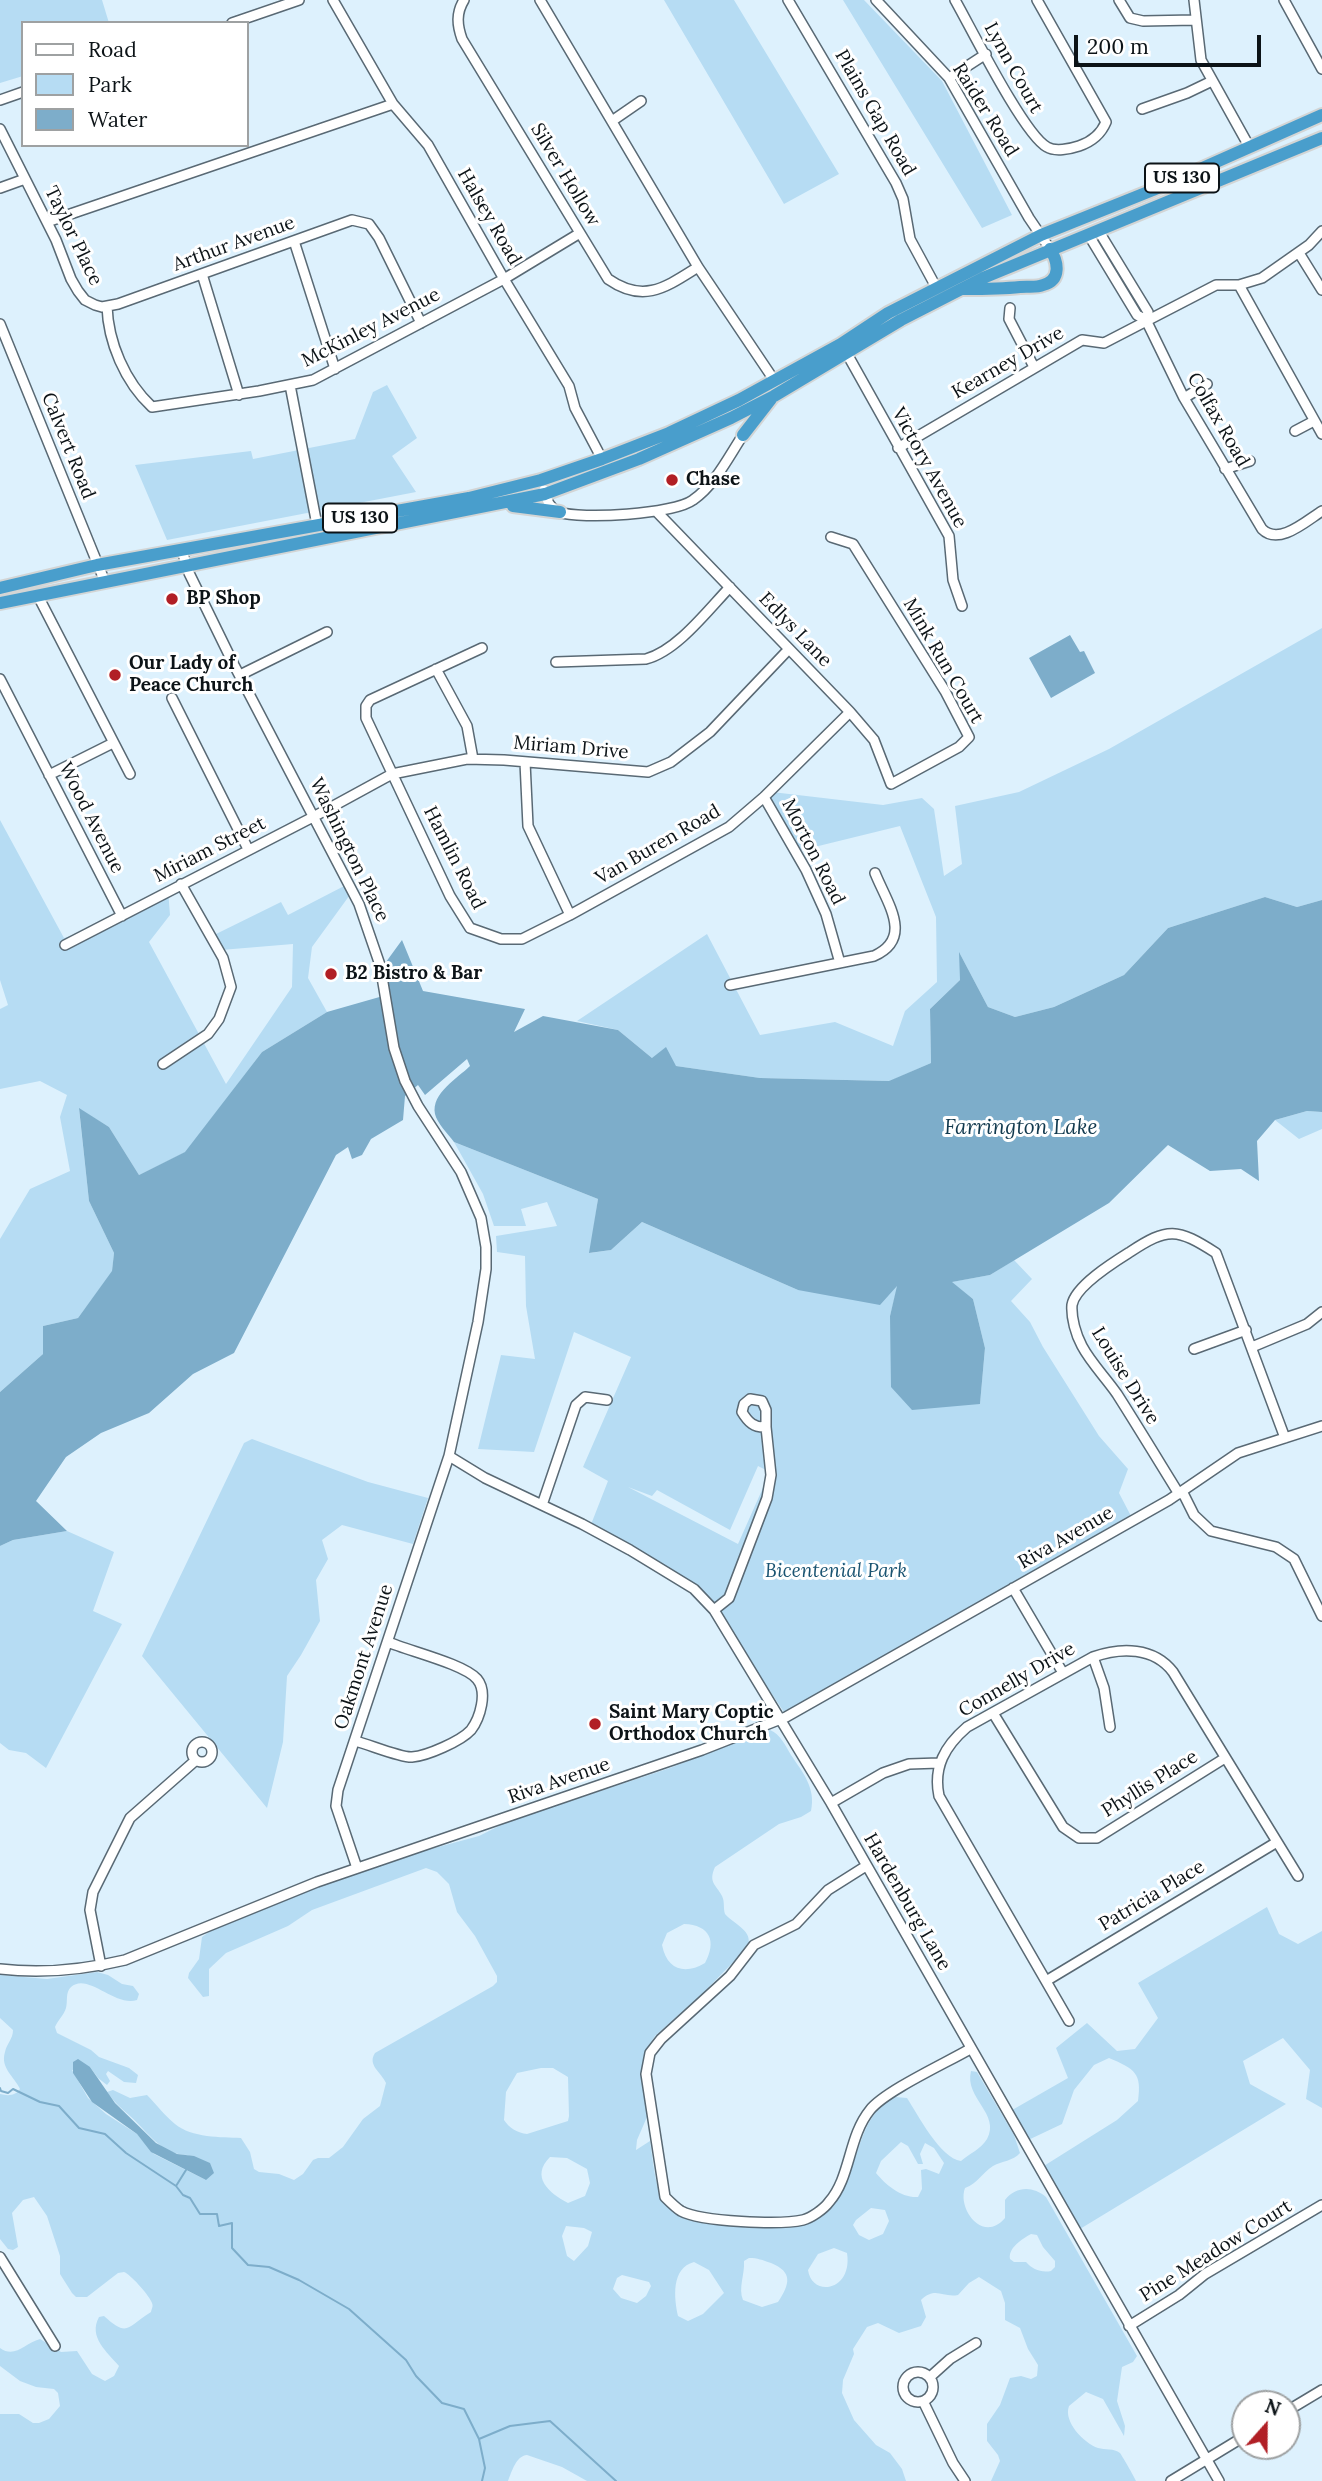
<!DOCTYPE html>
<style>
body{margin:0}
#map{position:relative;width:1322px;height:2481px;overflow:hidden;background:#ddf1fd;font-family:Lora,serif}
canvas{display:block}
.legend{position:absolute;left:21px;top:21px;width:228px;height:126px;box-sizing:border-box;background:#fff;border:2px solid #9ea1a2;margin:0;padding:9px 12px;list-style:none;font-size:21px;color:#0c1317}
.legend li{display:flex;align-items:center;gap:14px;height:35px}
.legend b{width:35px;border:2px solid #9ea1a2}
.north{position:absolute;left:1231px;top:2390px;width:70px;height:70px;box-sizing:border-box;background:#fff;border:2px solid #9ea1a2;border-radius:50%;rotate:21deg;font-size:19px;font-weight:700;line-height:28px;text-align:center;color:#0c1317}
.north::after{content:'';display:block;margin:auto;width:24px;height:32px;background:#b11f25;clip-path:polygon(50% 0,100% 100%,50% 72%,0 100%)}
.scale{position:absolute;left:1074px;top:35px;width:187px;height:32px;box-sizing:border-box;border:4px solid #0c1317;border-top:0;padding-left:9px;font-size:21px;line-height:24px;white-space:nowrap;color:#0c1317;-webkit-text-stroke:5px #fff;paint-order:stroke}
</style>
<div id="map">
<canvas width="1322" height="2481"></canvas>
<ul class="legend">
<li><b style="height:9px;background:#fff"></b>Road</li>
<li><b style="height:19px;background:#b6dcf3"></b>Park</li>
<li><b style="height:19px;background:#7dadca"></b>Water</li>
</ul>
<div class="north">N</div>
<div class="scale">200 m</div>
</div>
<script>
const ctx = document.querySelector('canvas').getContext('2d');
ctx.lineJoin = 'round';
function fillPath(path, color) { ctx.fillStyle = color; ctx.fill(path, 'evenodd'); }
function strokePath(path, color, width, dash) { ctx.strokeStyle = color; ctx.lineWidth = width; ctx.lineCap = dash ? 'butt' : 'round'; ctx.setLineDash(dash || []); ctx.stroke(path); }
function label(font, color, halo, rows, align = 'center') {
  ctx.font = font + ' Lora,serif'; ctx.lineWidth = 6; ctx.setLineDash([]); ctx.textBaseline = 'middle'; ctx.strokeStyle = halo; ctx.fillStyle = color; for (const [text, x, y, turn = 0] of rows) {
    ctx.save(); ctx.translate(x, y); ctx.rotate((+turn || 0) * Math.PI / 180); ctx.textAlign = isNaN(turn) ? turn : align; if (halo) ctx.strokeText(text, 0, 0); ctx.fillText(text, 0, 0); ctx.restore();
  }
}
fillPath(new Path2D(`
 M0,0h102l7,23h-86v53l-23,7z
 M664,0h70l105,174 -55,30z
 M843,0h21l78,81 70,134 -30,13z
 M387,385l30,53 -25,18 24,36 -249,48 -32,-75 116,-14 2,8 102,-20 18,-47z
 M1322,628v272l-25,7 -32,-10 -97,31 -44,47 -70,32 -39,10 -27,-10 -28,-53v26l-30,29 1,54 -41,18 -130,-3 -84,-12 -24,-8 -34,-28 -41,-9 130,-87 53,101 75,-13 58,24 12,-35 32,-29 -1,-65 -36,-91 -106,26 -29,-53 7,-7 111,13 39,-7 12,11 10,67 18,-12 -7,-58 64,-14 90,-43z
 M0,820l64,118 46,-13 58,-35 2,25 -21,27 77,142 66,-97 1,-43 -72,6 -7,-15 67,-33 7,13 60,-31 4,8 -40,55 -4,31 19,34 -65,40 -76,100 -47,23 -30,-48 -30,-18 10,92 25,52 -2,19 -34,46 -35,8v28l-43,38v-153l30,-50 40,-18 -10,-54 7,-22 -27,-14 -40,8v-80l8,-4 -8,-25z
 M1307,1111l15,1v17l-23,10 -24,-19z
 M454,1142l144,57 -8,54 21,-3 31,-28 156,68 100,-5 -8,31 90,88 5,-56 -12,-49 -22,-17 39,-7 24,-15 18,19 -21,22 19,21 13,25 56,89 29,33 -9,24 12,23 -117,74 -230,122 -81,-120 -113,-65 18,-46 -25,-14 48,-110 -57,-25 -40,120 -56,-3 23,-94 34,4 -9,-53 -1,-50 -28,-4 -1,-16 61,-10 -10,-24 -26,7 5,17h-32l-11,-32zM758,1466l12,6 -32,72 -110,-57 24,9 5,-6 73,40z
 M252,1439l116,43 60,16 -15,46 -71,-19 -20,15 6,19 -12,21 4,41 -19,34 -14,21 -4,66 -16,66 -125,-152 102,-213z
 M67,1531l47,21 -21,59 29,13 -76,144 -20,-15 -17,-3 -9,-7v-197l13,-6z
 M770,1730c11,5 15,15 21,25 12,18 25,33 20,56l-10,6 -22,7 -64,43c-7,16 1,17 7,29 3,6 1,12 3,18 11,12 28,16 23,33l-44,45 -49,44 -8,12 -4,23 4,46 -10,23 -1,10 14,-9c3,18 5,53 18,66 5,5 12,10 18,12 21,8 91,11 113,6 13,-3 23,-9 32,-19 29,-29 23,-90 64,-109l12,1c11,17 33,60 54,63 8,-7 20,-12 26,-22 14,-25 -23,-41 -16,-68l6,1 37,63 6,18c-7,8 -18,8 -27,13 -11,7 -15,17 -28,22 -8,21 18,56 40,30v-18c11,-14 28,-14 41,-3l91,159 -4,6 -11,5 -5,34 8,25 -1,10 -21,-37 -17,-7 -17,14c-6,16 15,37 29,42 7,2 16,0 22,5 1,1 15,25 16,28h-145l9,-20 -2,-6 -11,-14v-17l13,-19 10,-27 11,-2 10,3 6,-3 1,-11 -10,-16 -8,-21 -15,-8v-17l-4,-12 -22,-14 -10,6 -11,12c-16,3 -22,-9 -37,5l5,17 -5,9 -22,7 -21,-10 -11,4 -14,22 1,5 -11,26 -1,13 12,27 22,25 14,8 12,16 4,12h-319l-25,-14 -35,-12c-11,1 -15,16 -19,26h-508v-67h19l14,9h6l10,-4 11,-13 -2,-13 -4,-4 -18,-2 -16,-6 -20,-15v-18c15,11 25,-5 40,-9l21,13 16,-1 15,23 13,7 9,-5 5,-10c-12,-14 -31,-29 -20,-49l5,-1c24,22 23,11 47,-4 1,-5 3,-6 0,-11 -3,-7 -21,-27 -27,-29l-6,1 -31,24h-11l-4,-4 -12,-19v-18l-13,-40 -13,-19 -11,3 -11,13 6,34 -5,3 -5,-1 -8,-10v-145c8,2 15,2 20,-5 -6,-13 -20,-21 -15,-37 2,-9 8,-13 8,-22l-13,-12v-43l47,4 50,-7 11,3 14,9 11,2 6,8 -2,6c-23,7 -49,-28 -66,-13 -6,6 -3,14 -5,21 -2,7 -8,12 -11,19l2,6 34,17 8,7 30,11 9,7 -2,8 -12,-1 -16,-11 -2,3 4,7 -3,4 -9,-7 -8,-11 -18,3 16,28 18,16 31,20 17,20 52,26 -18,-25c-27,0 -40,-23 -58,-39 -8,-7 -16,-14 -23,-24l6,-2 17,8 17,-3c9,9 18,21 28,29 17,14 46,13 66,14l9,14 4,17 5,3 20,2 15,6 9,-6 10,-14 5,-2h11l14,-11 20,-28 17,-13 6,-23c-5,-11 -19,-18 -11,-30l118,-67 4,-4v-6l-22,-40 -18,-24 -8,-28 -12,-12 -11,-4 -114,42 -24,16 -62,27 -17,16v27l-6,1 -15,-19 1,-5 10,-14 3,-22 14,-10 23,-8 41,-20 110,-39 89,-24 28,-14 163,-54 80,-32zM684,1924c26,1 33,17 21,39 -20,12 -38,7 -43,-18l5,-12zM541,2068h12l15,9 1,39 -1,5 -41,13c-9,-1 -18,-6 -23,-14l2,-28 11,-19zM901,2142l7,4 10,18h5l-3,-10 5,-11 9,5 10,15 -5,11 -13,-5 -5,1 1,19 -4,8c-17,1 -32,-12 -42,-24l5,-12zM550,2157l17,1 20,11 3,14 -5,13 -17,7c-19,-10 -38,-26 -18,-46zM871,2208l14,2 4,11 -6,13 -14,6 -10,-5 -6,-10 3,-5zM566,2226l18,2 8,4 -4,14 -14,15 -7,-5 -5,-20zM1031,2234l6,1 6,12 12,14v6l-4,4c-10,2 -19,-2 -25,-9h-12l-4,-3c-2,-11 12,-20 21,-25zM834,2248l13,5c6,38 -35,45 -39,17l10,-16zM749,2258c9,0 13,2 22,5 22,9 19,21 7,39l-16,5 -19,-7c-5,-12 2,-26 1,-39zM694,2262l15,8 15,23 -21,21 -15,7 -10,-5c-4,-18 -7,-48 16,-54zM622,2275l27,7 2,4 -5,10 -9,7 -16,-5 -8,-9 4,-11z
 M1267,1907l12,27 19,10 24,-13v177l-16,-9 4,-29 -27,-32 -40,23 7,23 36,20 -211,128 -36,-63 78,-49 21,-19c4,-28 -3,-32 -29,-43l-15,7 -20,25 -12,34 -38,18 -17,-29 61,-35 -12,-30 31,-25 30,28 18,-2 23,-31 -20,-35z`), '#b6dcf3');
fillPath(new Path2D(`
 M1070,635l10,17 4,-1 11,22 -44,25 -22,-40z
 M1265,897l32,10 25,-7v212l-15,-1 -32,9 -18,21 2,40 -18,-12 -31,2 -42,-26 -59,58 -119,72 -38,7 21,17 12,49 -5,56 -68,6 -21,-23 -1,-71 7,-30 -17,19 -82,-15 -156,-68 -31,28 -22,3 9,-54 -144,-57c-6,-8 -17,-19 -19,-28 -4,-21 23,-36 35,-48l-3,-7 -42,36 -7,-10 -13,11 -2,24 -32,19 -9,16 -10,4 -4,-12 -12,8 -102,198 -41,21 -44,39 -48,20 -35,24 -30,44 31,30 -54,9 -13,6v-154l43,-38v-28l35,-8 34,-47 2,-18 -25,-52 -10,-93 30,19 30,48 46,-23 77,-100 65,-40 63,-18 -4,-32 16,-22 21,51 102,18 -11,23 29,-16 75,14 34,28 14,-11 10,19 84,12 129,3 42,-18 -1,-54 30,-29 -1,-28 29,55 27,10 39,-10 70,-32 44,-47z
 M78,2059l12,8 25,36 41,40 21,11 17,2 16,7 4,10 -8,7 -55,-28 -14,-18 -45,-32 -19,-29v-11z`), '#7dadca');
strokePath(new Path2D(`
 M0,2088l1,3 7,2 5,-4 27,13 19,4 20,22 26,6 21,19 50,33 7,9 7,3 10,16h17l2,12 13,-3v25l16,17 21,2 30,13 50,29 57,51 10,16 26,27 22,6 15,30 31,-13 40,-5 66,60
 M176,2186l10,-16
 M479,2439l6,29 -3,13`), '#7dadca', 2);
const minor = new Path2D(`
 M333,0l60,104 35,41 76,134 65,107 6,22 27,51
 M464,0c-8,13 -7,25 -2,39l146,240c36,25 58,8 90,-12
 M540,0l158,267 76,113
 M788,0l108,183 7,16 7,40 26,48
 M876,0l73,78 80,140 21,31
 M955,0c16,28 69,135 92,147 8,5 23,2 32,-1 12,-4 22,-12 27,-24l-69,-122
 M1119,0l11,18 13,3 52,-1
 M1194,0l7,60 49,88
 M1284,0l38,69
 M232,23l67,-23
 M949,78l37,-24
 M0,100l23,-8
 M1142,109l45,-16 25,-12
 M612,121l29,-20
 M0,129l56,111 15,39 7,12 7,9 10,5 7,2 16,-3 234,-84 17,4 10,14 42,85
 M0,188l25,-9
 M47,222l346,-118
 M1098,230l50,82 -2,8 38,78 78,131c17,17 44,-8 60,-18
 M1088,234l49,81 9,5
 M294,241l41,128
 M1299,253l23,37
 M202,274l37,121
 M1239,285l83,149
 M107,306c1,36 18,76 45,101l107,-16 54,-11 191,-101 76,-46
 M1010,308l-1,11 25,48
 M0,324l105,258
 M846,352l103,184 4,44 9,26
 M290,385l27,140
 M1184,398l23,-14
 M1295,431l19,-10
 M898,448l184,-108 22,3 112,-58h23l23,-7 47,-33 13,-14
 M1225,469l25,-8
 M544,490c3,10 5,18 15,22 22,8 115,2 134,-12 22,-15 36,-44 50,-65
 M656,511l194,201 24,28 17,44 68,-37 10,-10 -24,-46 -92,-147 -22,-7
 M182,551l7,22 45,92 125,239 21,61 14,83 11,33 13,25 43,66 20,46 5,29v22l-8,53 -29,134 -111,334 -2,16 21,62
 M38,596l92,178
 M482,648l-112,52 -4,6v12l84,178 20,32 31,11h21l48,-24 159,-88 35,-30 86,-85
 M556,662l90,-3c31,-8 62,-49 84,-72
 M436,669l31,57 6,33
 M240,675l87,-43
 M0,679l122,237
 M172,698l76,151
 M525,762l3,64 42,89
 M49,775l64,-32
 M764,797l42,73 20,44 14,49
 M65,945l250,-129 77,-42 75,-15 37,1 144,12 23,-10 39,-30 78,-82
 M730,985l144,-29c40,-18 13,-53 1,-83
 M163,1064l45,-30 11,-15 12,-32 -8,-29 -42,-74
 M1252,1347l55,-23 15,-12
 M1194,1349l52,-19
 M750,1399l12,2 4,9v17c-12,1 -18,-5 -24,-15l2,-8z
 M449,1456l36,22 97,46 48,26 64,39 20,21 117,193 388,678
 M1182,1491l12,24 17,16 65,16 18,12 28,57
 M1179,1494c-21,-34 -41,-67 -62,-100 -11,-16 -26,-31 -35,-48 -6,-11 -11,-28 -10,-41 3,-19 42,-43 58,-53 38,-25 47,-24 86,1l69,185
 M542,1505l34,-100 9,-8 22,3
 M1013,1588l50,85
 M714,1610l15,-12 38,-100 4,-23 -5,-48
 M1093,1657l11,31 6,39
 M993,1713l70,114 16,11h18l128,-80
 M355,1741c13,3 46,17 57,16 15,-1 49,-16 59,-27 9,-12 17,-38 6,-51 -13,-15 -68,-28 -89,-37
 M192 1752a10 10 0 1 1 20 0a10 10 0 1 1-20 0Z
 M831,1803l52,-30 26,-9 30,-1
 M866,1866l-38,24 -32,34 -42,21 -24,31 -69,63 -11,14 -4,21 19,123c5,5 11,11 16,14 20,11 100,14 122,9 8,-2 21,-11 26,-18 22,-25 19,-65 41,-92 15,-19 76,-47 100,-61
 M101,1966l-11,-56 3,-18 37,-74 66,-58
 M0,1969c42,5 83,1 125,-9l192,-78 385,-132 84,-33 383,-217 69,-47 84,-27
 M1046,1981l231,-139
 M1069,2021l-130,-225c-6,-29 6,-50 28,-69l126,-70c28,-10 61,-10 80,15l125,204
 M0,2257l55,89
 M1129,2326l50,-31 26,-21 117,-69
 M903 2387a15 15 0 1 1 30 0a15 15 0 1 1-30 0Z
 M930,2377l20,-18 26,-16
 M923,2401l30,62 12,18
 M1287,2411l35,-21
 M1171,2481l74,-45`);
const highway = new Path2D(`
 M964,289c19,0 37,0 56,-2 8,-1 16,1 23,-2 19,-5 15,-24 7,-36
 M743,435l28,-36
 M513,506l47,6
 M0,588l97,-23 372,-67 72,-18 61,-21 67,-26 70,-33 102,-56 47,-31 153,-78 112,-45 169,-75
 M0,603l545,-109 94,-35 92,-41 43,-22 127,-76 82,-42 339,-140`);
strokePath(minor, '#596974', 12);
strokePath(highway, '#d3d5d5', 16);
strokePath(minor, '#fff', 9);
strokePath(highway, '#499ecc', 12);
for (const [x, y, r, color] of [
 [672,480,7,"#b11f25"],
 [172,599,7,"#b11f25"],
 [115,675,7,"#b11f25"],
 [331,974,7,"#b11f25"],
 [595,1724,7,"#b11f25"]
]) { const dot = new Path2D(); dot.arc(x, y, r, 0, 2 * Math.PI); ctx.fillStyle = color; ctx.fill(dot); strokePath(dot, '#fff', 2.5); }
for (const [x, y, w] of [
 [1182,178,74],
 [360,518,74]
]) { const box = new Path2D(); box.roundRect(x - w / 2, y - 14.5, w, 29, 5); ctx.fillStyle = '#fff'; ctx.fill(box); strokePath(box, '#0c1317', 2); }
label('bold 18px', '#0c1317', null, [
 ["US 130",1182,178],
 ["US 130",360,518]
]);
label('19px', '#0c1317', '#fff', [
 ["Lynn Court",1013,68,61],
 ["Raider Road",985,110,58],
 ["Plains Gap Road",875,113,60],
 ["Silver Hollow",565,175,59],
 ["Halsey Road",489,217,60],
 ["Taylor Place",73,236,64],
 ["Arthur Avenue",234,244,-20],
 ["McKinley Avenue",371,328,-27],
 ["Kearney Drive",1008,363,-30],
 ["Colfax Road",1218,420,60],
 ["Calvert Road",68,446,68],
 ["Victory Avenue",929,468,61],
 ["Edlys Lane",795,630,46],
 ["Mink Run Court",943,661,60],
 ["Miriam Drive",571,748,5],
 ["Wood Avenue",91,818,63],
 ["Van Buren Road",658,845,-30],
 ["Miriam Street",210,850,-27],
 ["Washington Place",349,850,64],
 ["Morton Road",813,852,63],
 ["Hamlin Road",454,858,63],
 ["Louise Drive",1125,1376,58],
 ["Riva Avenue",1066,1538,-30],
 ["Oakmont Avenue",364,1657,-72],
 ["Connelly Drive",1017,1680,-30],
 ["Riva Avenue",559,1781,-19],
 ["Phyllis Place",1150,1784,-32],
 ["Patricia Place",1152,1896,-31],
 ["Hardenburg Lane",907,1902,60],
 ["Pine Meadow Court",1216,2251,-32]
]);
label('bold 19px', '#0c1317', '#fff', [
 ["Chase",686,480],
 ["BP Shop",186,599],
 ["Our Lady of",129,664],
 ["Peace Church",129,686],
 ["B2 Bistro & Bar",345,974],
 ["Saint Mary Coptic",609,1713],
 ["Orthodox Church",609,1735]
], 'left');
label('italic 19px', '#195371', '#fff', [
 ["Bicentenial Park",836,1572]
]);
label('italic 21px', '#11394e', '#fff', [
 ["Farrington Lake",1021,1128]
]);
</script>
